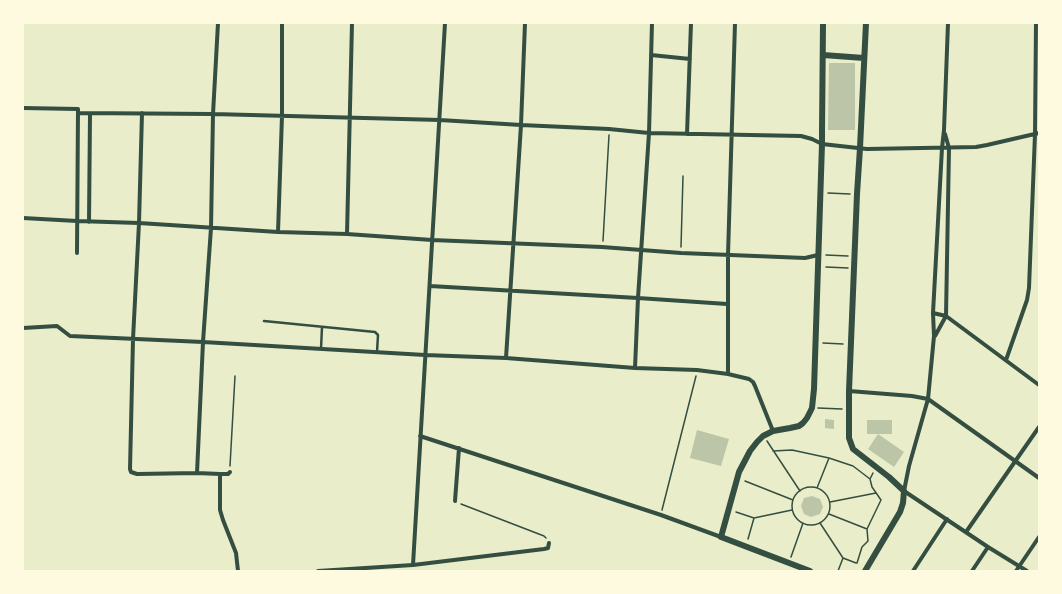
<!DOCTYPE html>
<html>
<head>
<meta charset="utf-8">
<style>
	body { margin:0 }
	#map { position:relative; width:1062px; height:594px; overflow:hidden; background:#e9edc9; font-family:Manrope,sans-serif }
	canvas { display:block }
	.frame { position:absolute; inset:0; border:24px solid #fefae0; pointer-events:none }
</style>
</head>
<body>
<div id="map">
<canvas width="1062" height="594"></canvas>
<div class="frame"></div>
</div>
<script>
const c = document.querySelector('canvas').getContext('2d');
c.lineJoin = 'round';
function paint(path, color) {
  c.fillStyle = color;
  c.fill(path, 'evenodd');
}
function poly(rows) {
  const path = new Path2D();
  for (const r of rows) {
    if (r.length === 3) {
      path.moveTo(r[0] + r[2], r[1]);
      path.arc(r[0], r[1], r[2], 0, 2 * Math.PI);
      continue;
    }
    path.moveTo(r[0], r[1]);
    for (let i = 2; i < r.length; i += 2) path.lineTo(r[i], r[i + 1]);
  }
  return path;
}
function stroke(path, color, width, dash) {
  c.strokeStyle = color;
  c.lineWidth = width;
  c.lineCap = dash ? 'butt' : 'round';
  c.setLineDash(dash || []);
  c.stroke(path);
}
paint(poly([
	[829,63,855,63,855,130,828,130],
	[825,419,834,420,834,429,825,428],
	[867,420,892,420,892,434,867,434],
	[697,430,729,439,721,466,690,458],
	[878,434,904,452,894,467,868,449],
	[812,496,820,499,823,507,820,514,811,517,804,514,801,506,804,498]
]), '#bcc5a7');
stroke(poly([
	[828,193,850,194],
	[603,241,609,135],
	[681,247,683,176],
	[826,255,848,256],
	[826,267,848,268],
	[823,343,843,344],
	[818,408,842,409],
	[767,441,800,491],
	[773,451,792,450,829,458,853,466,870,479],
	[230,466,235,376],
	[745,481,793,500],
	[811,506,19],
	[817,488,829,458],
	[830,502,876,493],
	[461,504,544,536,546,538],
	[662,510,696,376],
	[736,512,754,518,792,510],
	[829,514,867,529],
	[820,523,843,558,856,563],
	[748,539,754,518],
	[791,557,803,523],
	[857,563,862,547,868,541,867,529,881,500,872,487,870,479,873,473],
	[838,571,843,558]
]), '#344e41', 1.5);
stroke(poly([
	[264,321,375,332,378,335,377,352],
	[321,349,322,327]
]), '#344e41', 2.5);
stroke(poly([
	[948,23,944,130,942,148,933,313,934,336,928,399,909,466,904,491,988,547,1027,571],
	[651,55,690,59],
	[23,108,78,109,77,253],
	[78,113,213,114,440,120,521,125,609,129,649,133,801,136,812,139,822,144,867,149,976,147,987,145,1039,133],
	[142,113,139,223,133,339,130,469,131,472,137,474,197,473,220,474,228,474,230,472],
	[687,134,691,23],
	[23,218,77,221,139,223,278,232,347,234,432,240,602,247,681,253,805,258,818,255],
	[89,222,90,114],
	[278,232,282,116,282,23],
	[347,234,352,23],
	[430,286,638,298,727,304],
	[933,313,946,316,1039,385],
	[23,328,57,326,70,336,203,342,425,355,506,358,635,368,697,370,728,374,749,379,753,382,755,386,773,431],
	[935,336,946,316,949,148,945,134],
	[506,358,521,125,525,23],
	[1006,360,1027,300,1029,288,1035,134,1036,23],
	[635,368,638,298,649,133,652,23],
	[728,374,728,255,735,23],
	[849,391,912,396,928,399,1039,478],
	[420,436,661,515,721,537],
	[197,473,203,342,211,228,213,114,218,23],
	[220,474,220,510,223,520,236,553,238,571],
	[455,501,459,448],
	[966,532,1039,427],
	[413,565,445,23],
	[318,571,413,565,544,549,548,548,549,543],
	[913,571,947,519],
	[972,571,988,547],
	[1016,571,1039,537]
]), '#344e41', 4);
stroke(poly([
	[823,55,864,58],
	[810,571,721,537,739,472,750,451,757,442,763,436,773,431,790,428,799,426,803,423,807,418,812,408,814,389,822,144,822,132,823,23],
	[865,571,900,512,903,503,904,491,889,477,853,449,849,438,849,391,857,194,860,148,866,23]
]), '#344e41', 6);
</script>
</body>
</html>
